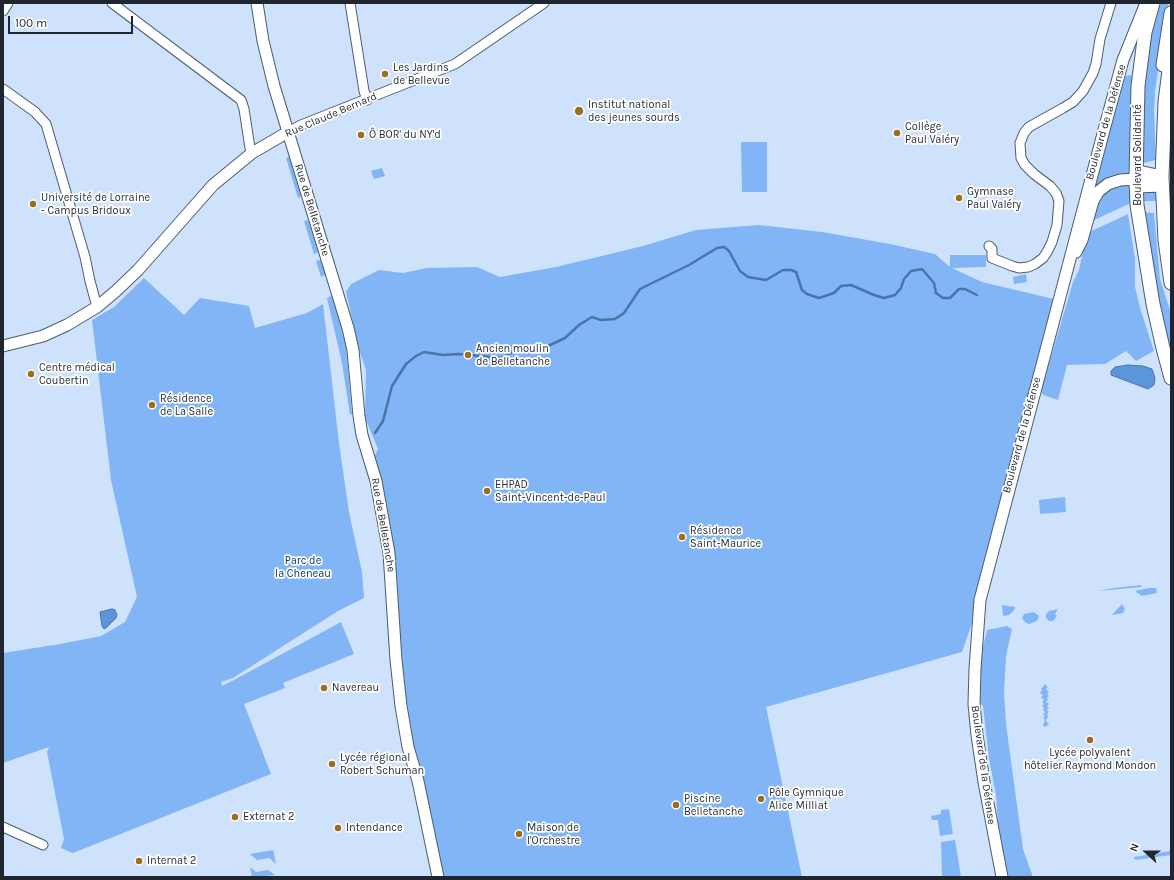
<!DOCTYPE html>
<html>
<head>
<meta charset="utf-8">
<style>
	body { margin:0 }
	#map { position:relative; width:1174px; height:880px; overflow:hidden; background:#cfe2fb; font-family:Karla,sans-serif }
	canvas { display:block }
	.frame { position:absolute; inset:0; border:4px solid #1f262f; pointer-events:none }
	.north { position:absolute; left:1126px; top:832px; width:40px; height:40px; -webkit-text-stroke:3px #fff; paint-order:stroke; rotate:291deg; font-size:11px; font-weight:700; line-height:16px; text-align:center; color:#1f262f }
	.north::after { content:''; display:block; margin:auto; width:14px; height:18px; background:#1f262f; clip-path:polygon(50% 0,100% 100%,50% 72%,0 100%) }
	.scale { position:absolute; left:8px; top:16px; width:125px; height:18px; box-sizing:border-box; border:2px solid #1f262f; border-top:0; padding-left:5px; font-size:12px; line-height:14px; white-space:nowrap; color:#1f262f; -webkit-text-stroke:3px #fff; paint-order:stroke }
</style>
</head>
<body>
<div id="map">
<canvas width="1174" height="880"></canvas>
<div class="frame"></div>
<div class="north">N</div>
<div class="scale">100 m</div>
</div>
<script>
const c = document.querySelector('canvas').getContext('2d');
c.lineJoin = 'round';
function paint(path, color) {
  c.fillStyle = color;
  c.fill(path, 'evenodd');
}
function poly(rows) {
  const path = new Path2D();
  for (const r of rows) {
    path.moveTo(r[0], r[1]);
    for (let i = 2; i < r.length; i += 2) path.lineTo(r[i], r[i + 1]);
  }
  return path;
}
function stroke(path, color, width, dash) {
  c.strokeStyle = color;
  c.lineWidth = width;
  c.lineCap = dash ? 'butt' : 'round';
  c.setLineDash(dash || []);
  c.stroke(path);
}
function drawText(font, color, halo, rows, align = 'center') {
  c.font = font + ' Karla,sans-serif';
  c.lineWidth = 3.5;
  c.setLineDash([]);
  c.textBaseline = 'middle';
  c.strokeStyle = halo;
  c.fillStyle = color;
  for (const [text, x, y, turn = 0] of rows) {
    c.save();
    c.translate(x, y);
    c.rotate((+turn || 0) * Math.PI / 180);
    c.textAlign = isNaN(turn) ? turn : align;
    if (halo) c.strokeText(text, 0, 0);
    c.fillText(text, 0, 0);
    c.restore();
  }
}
paint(poly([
	[1158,3,1168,3,1155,91,1154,112,1156,160,1143,163,1144,80,1151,32],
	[1129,75,1134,77,1131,173,1093,194,1091,185,1098,175,1123,79,1126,76],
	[741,142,767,142,767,192,742,192],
	[289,157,301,195,300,197,298,198,286,158],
	[382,168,385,176,374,179,371,171],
	[1128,184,1131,185,1133,202,1090,222,1096,203,1106,191,1119,185],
	[1157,190,1157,201,1142,201,1142,194,1144,191],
	[1143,212,1154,213,1160,279,1171,313,1171,360,1161,316],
	[1128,214,1135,259,1135,287,1141,311,1154,351,1136,361,1126,351,1105,364,1067,365,1058,400,1043,395,1041,391,1073,282,1079,270,1087,233],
	[307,220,309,222,318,251,317,253,314,254,304,221],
	[759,225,822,232,890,244,935,254,950,267,950,255,986,255,986,267,952,268,982,282,1058,300,980,600,962,652,766,707,802,877,438,877,413,766,393,607,371,463,378,449,365,418,366,370,359,350,346,292,351,284,379,270,403,273,427,268,477,267,500,277,556,267,643,246,696,230],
	[319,260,321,261,325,273,325,275,321,277,316,261],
	[1026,274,1027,282,1014,284,1013,277],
	[144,278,184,315,200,298,249,306,255,328,307,313,323,304,339,443,349,512,362,572,364,598,338,611,233,678,221,682,222,686,234,680,341,622,354,654,283,683,285,688,244,704,271,774,73,853,61,848,64,839,47,752,49,747,3,763,3,653,60,644,101,636,125,622,137,597,111,480,92,320,114,307],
	[331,296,333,298,346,345,352,414,350,415,342,363,327,298],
	[1065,497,1066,512,1040,514,1039,500],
	[1141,585,1141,587,1098,591,1114,588],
	[1149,588,1156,588,1157,593,1142,596,1135,591],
	[1122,604,1125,609,1123,613,1112,615],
	[1002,605,1015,607,1015,609,1009,615,1003,616],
	[1058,609,1055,614,1057,616,1053,621,1049,621,1046,618,1046,614,1049,611],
	[1034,612,1039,616,1037,621,1029,624,1025,622,1022,618,1024,614],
	[1007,626,1012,629,1006,656,1004,693,1006,724,1023,849,1033,877,1006,877,999,838,996,795,989,759,983,706,979,702,978,684,981,655,987,630],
	[1045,684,1048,687,1046,689,1049,692,1047,694,1049,696,1047,698,1048,700,1046,702,1049,704,1047,707,1049,708,1047,710,1049,712,1047,714,1048,716,1046,721,1049,724,1045,727,1043,725,1045,720,1043,718,1045,716,1043,714,1045,712,1043,710,1044,708,1042,706,1044,704,1042,702,1044,700,1041,697,1043,695,1040,693,1042,690,1041,689],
	[949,809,953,834,940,836,938,820,932,820,931,816,941,814,941,810],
	[955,840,961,877,942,877,941,842],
	[273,850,276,864,269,858,257,860,250,854],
	[1171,851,1171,855,1135,860,1134,857],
	[250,867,256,872,268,870,275,875,252,877]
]), '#82b5f5');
const water = poly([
	[1128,365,1143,366,1152,369,1155,378,1154,385,1148,389,1111,375,1111,371,1115,367,1128,365],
	[112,609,115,610,117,615,116,618,106,628,104,629,102,626,100,612,112,609]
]);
paint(water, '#5b96dd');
stroke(water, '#4974a9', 1);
stroke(poly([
	[375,433,383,421,392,386,406,364,416,356,424,352,443,355,459,354,501,358,513,352,524,350,536,350,548,346,565,338,579,325,592,317,601,320,615,319,624,313,640,289,689,265,717,248,724,247,729,251,740,271,748,277,766,280,783,270,791,270,796,272,802,290,807,294,819,298,834,293,841,286,851,285,874,295,884,298,895,295,901,288,904,279,911,271,922,269,934,283,936,293,943,298,950,298,959,289,965,289,977,295]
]), '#4974a9', 2.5);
const minor = poly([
	[112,3,237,97,241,100,244,109,250,148,252,153],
	[350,3,364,91,367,100],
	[3,11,8,3],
	[3,89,35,112,46,124,85,257,90,281,97,307],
	[288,132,301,125,455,64,544,3],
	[989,246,992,249,992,258,1012,266,1019,268,1028,267,1035,264,1043,258,1047,252,1052,242,1057,225,1059,201,1056,193,1050,186,1034,174,1025,165,1021,158,1020,143,1024,133,1029,127,1063,108,1073,102,1083,91,1093,73,1096,64,1100,39,1111,3],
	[3,827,43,845]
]);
const tertiary = poly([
	[257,3,263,41,274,86,348,328,353,350,359,416,362,435,376,481,389,553,396,660,401,706,408,747,418,781,438,877],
	[1076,252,1082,240,1093,201,1099,191,1108,184,1120,180,1136,179],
	[3,346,43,336,67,325,97,307,116,291,138,270,213,185,252,153,288,132],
	[1002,877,984,782,977,735,974,704,975,669,980,600,1104,130,1123,60,1146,3]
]);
const secondary = poly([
	[1153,3,1145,32,1138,86,1136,179,1137,205,1153,304,1163,348,1171,378],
	[1171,55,1165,102,1162,177,1165,240,1171,283],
	[1163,65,1171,13],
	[1136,173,1143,173,1162,177],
	[1136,186,1162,185]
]);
stroke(minor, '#4b5c70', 11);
stroke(tertiary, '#4b5c70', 13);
stroke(secondary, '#4b5c70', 15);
stroke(minor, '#fff', 9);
stroke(tertiary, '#fff', 11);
stroke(secondary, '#fff', 13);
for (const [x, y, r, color] of [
	[385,74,4,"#9c6c1f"],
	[579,111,5,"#9c6c1f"],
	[897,133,4,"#9c6c1f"],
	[361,135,4,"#9c6c1f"],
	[959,198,4,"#9c6c1f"],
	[33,204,4,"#9c6c1f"],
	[468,355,4,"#9c6c1f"],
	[31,374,4,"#9c6c1f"],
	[152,405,4,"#9c6c1f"],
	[487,491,4,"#9c6c1f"],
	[682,537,4,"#9c6c1f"],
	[324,688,4,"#9c6c1f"],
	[1090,740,4,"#9c6c1f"],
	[332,764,4,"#9c6c1f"],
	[761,799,4,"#9c6c1f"],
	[676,805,4,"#9c6c1f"],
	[235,817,4,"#9c6c1f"],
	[338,828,4,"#9c6c1f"],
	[519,834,4,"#9c6c1f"],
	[139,861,4,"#9c6c1f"]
]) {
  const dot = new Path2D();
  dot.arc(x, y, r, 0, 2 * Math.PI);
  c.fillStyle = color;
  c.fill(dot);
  stroke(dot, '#fff', 1.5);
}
drawText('11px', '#1f262f', '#fff', [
	["Les Jardins",393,68],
	["de Bellevue",393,81],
	["Institut national",588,105],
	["des jeunes sourds",588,118],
	["Collège",905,127],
	["Paul Valéry",905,140],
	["Ô BOR' du NY'd",369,135],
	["Gymnase",967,192],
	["Paul Valéry",967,205],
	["Université de Lorraine",41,198],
	["- Campus Bridoux",41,211],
	["Ancien moulin",476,349],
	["de Belletanche",476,362],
	["Centre médical",39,368],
	["Coubertin",39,381],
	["Résidence",160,399],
	["de La Salle",160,412],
	["EHPAD",495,485],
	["Saint-Vincent-de-Paul",495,498],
	["Résidence",690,531],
	["Saint-Maurice",690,544],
	["Navereau",332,688],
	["Lycée polyvalent",1090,753,"center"],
	["hôtelier Raymond Mondon",1090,766,"center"],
	["Lycée régional",340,758],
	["Robert Schuman",340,771],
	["Pôle Gymnique",769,793],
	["Alice Milliat",769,806],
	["Piscine",684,799],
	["Belletanche",684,812],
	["Externat 2",243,817],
	["Intendance",346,828],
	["Maison de",527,828],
	["l'Orchestre",527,841],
	["Internat 2",147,861]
], 'left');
drawText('11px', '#1f262f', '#fff', [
	["Rue Claude Bernard",331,115,-23],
	["Boulevard de la Défense",1106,122,-74],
	["Boulevard Solidarité",1138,155,-90],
	["Rue de Belletanche",312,210,73],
	["Boulevard de la Défense",1022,435,-75],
	["Rue de Belletanche",383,525,80],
	["Boulevard de la Défense",983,765,82]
]);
drawText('11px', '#042e5b', '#fff', [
	["Parc de",303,561],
	["la Cheneau",303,574]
]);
</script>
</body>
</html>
